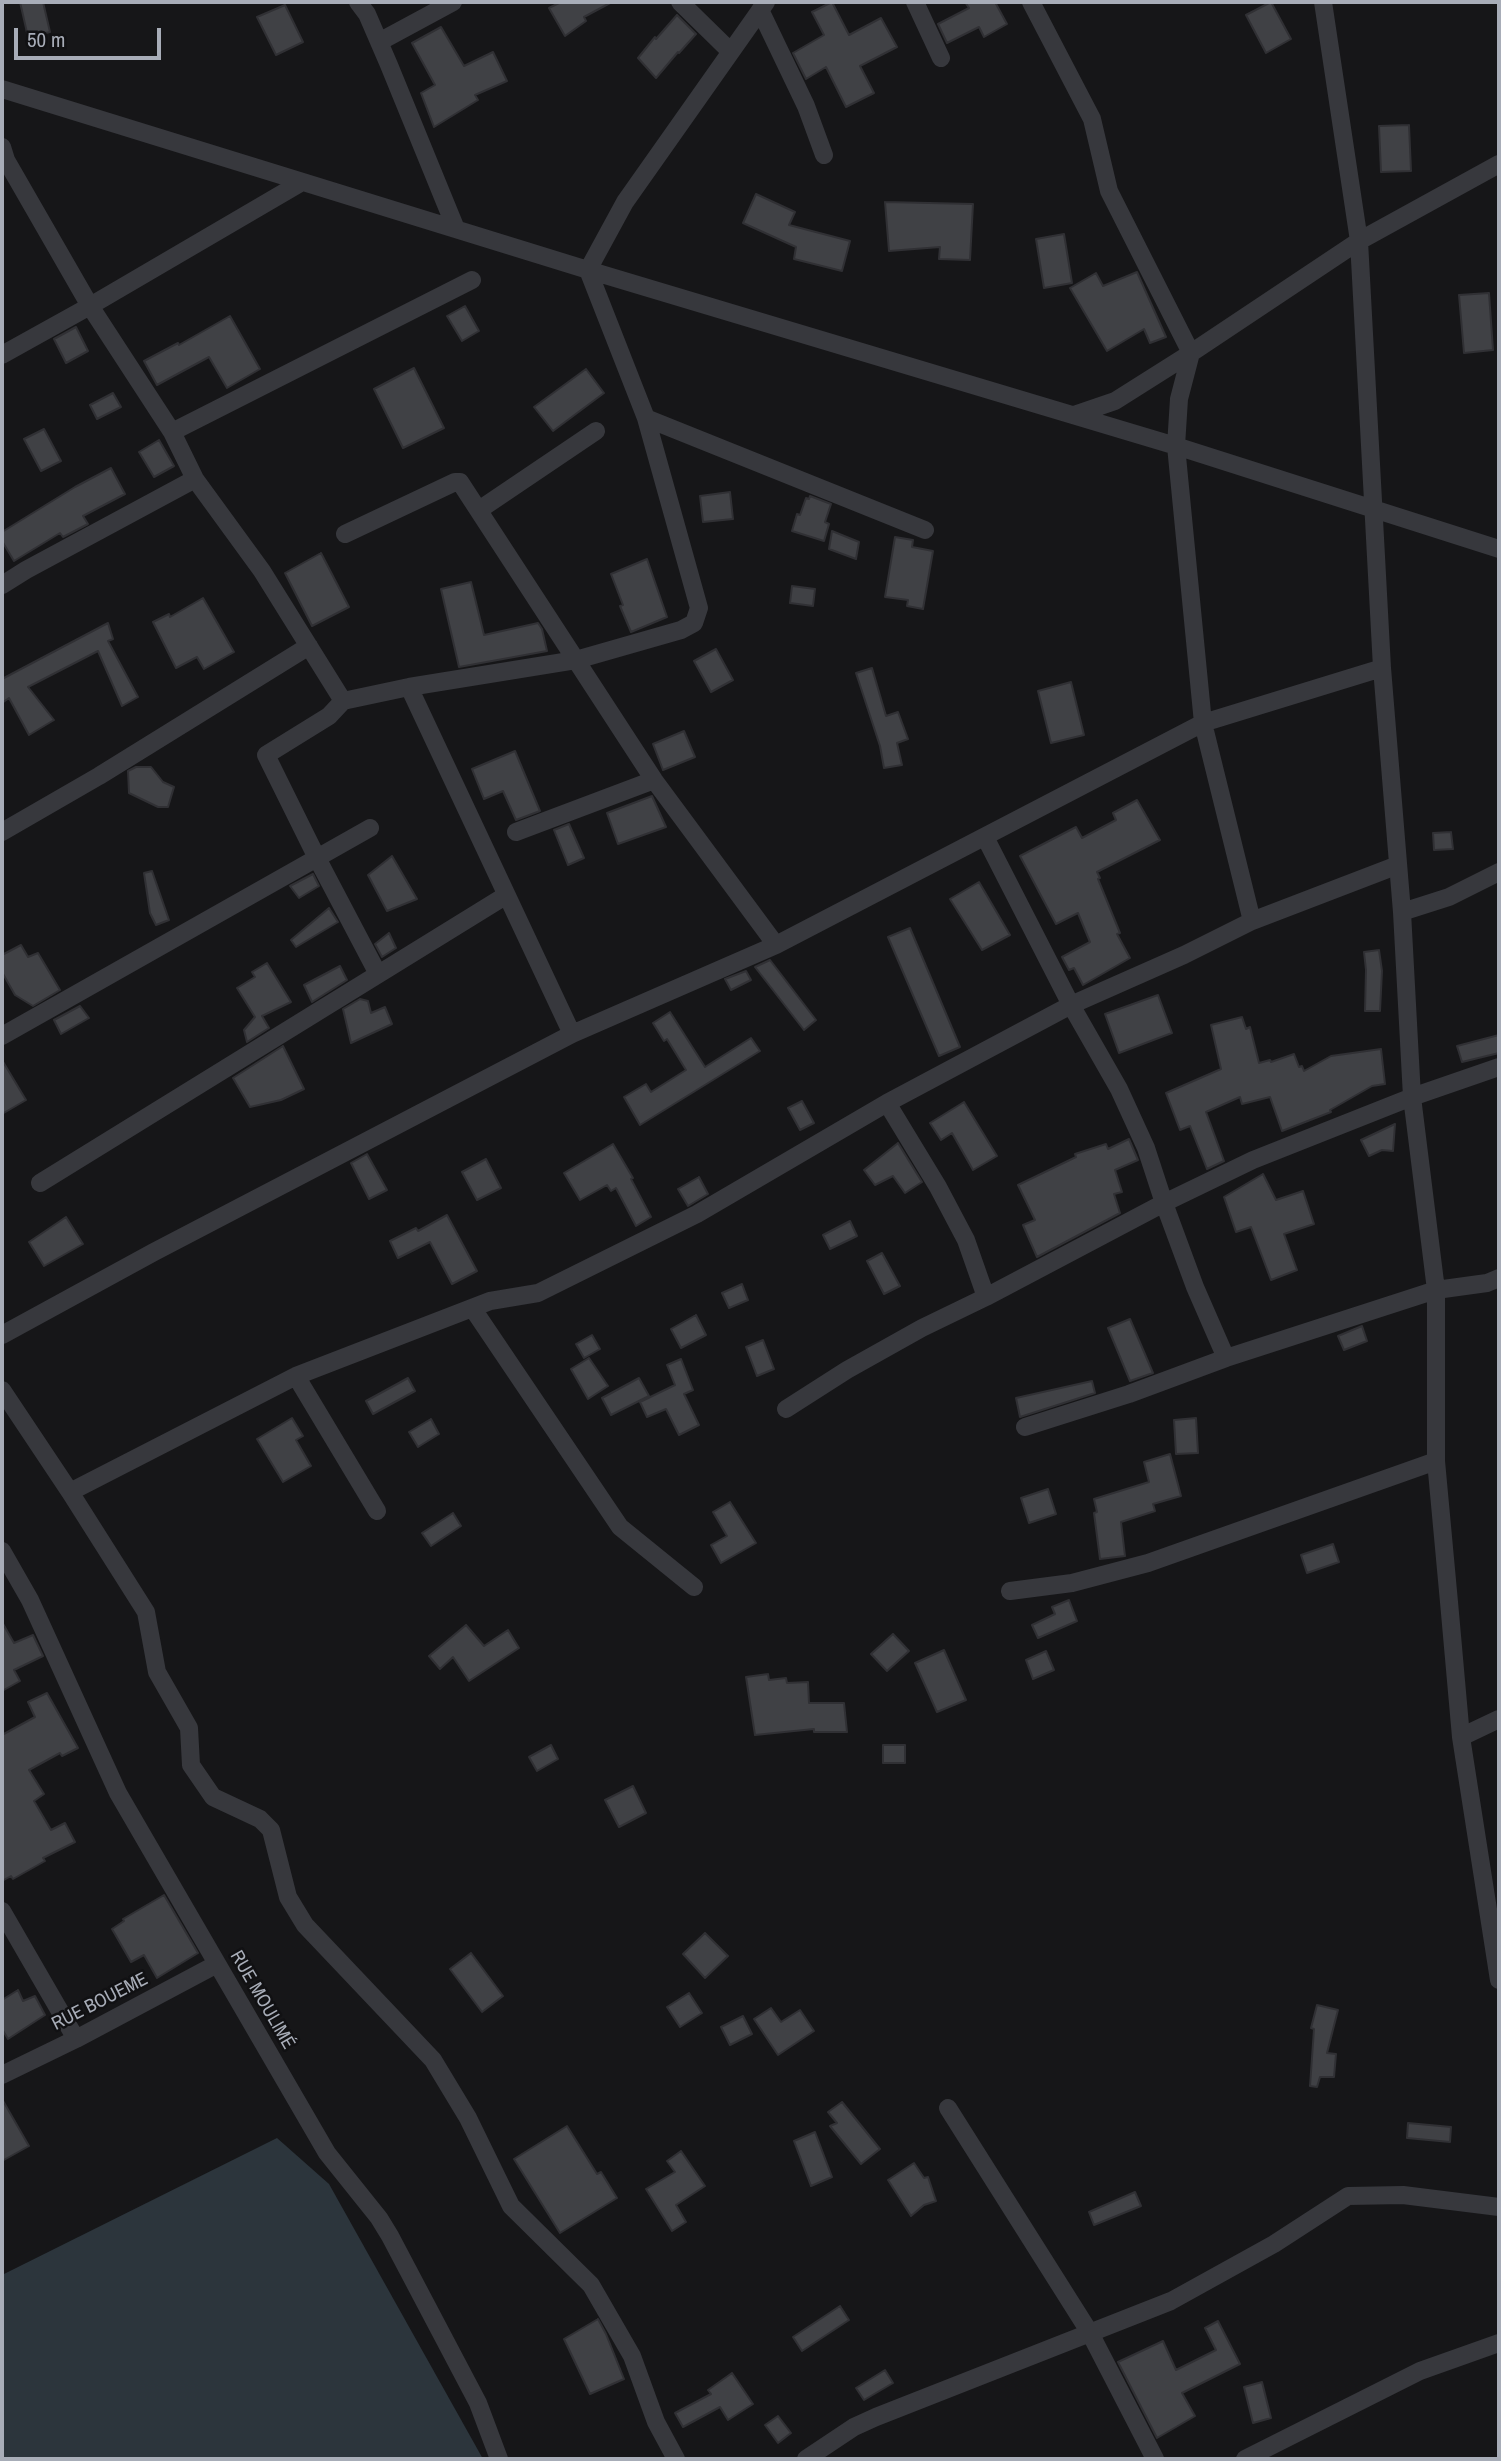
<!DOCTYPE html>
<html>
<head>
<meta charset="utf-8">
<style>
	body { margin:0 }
	#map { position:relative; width:1501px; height:2461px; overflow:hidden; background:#161618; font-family:"Archivo Narrow",sans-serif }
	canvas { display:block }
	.frame { position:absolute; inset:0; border:4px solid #a8adb8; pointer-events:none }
	.scale { position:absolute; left:14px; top:28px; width:147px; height:32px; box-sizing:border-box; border:4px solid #a8adb8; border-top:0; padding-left:9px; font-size:21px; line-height:24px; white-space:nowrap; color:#a8adb8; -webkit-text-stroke:5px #111113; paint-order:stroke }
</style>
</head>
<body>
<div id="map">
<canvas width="1501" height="2461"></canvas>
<div class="frame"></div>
<div class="scale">50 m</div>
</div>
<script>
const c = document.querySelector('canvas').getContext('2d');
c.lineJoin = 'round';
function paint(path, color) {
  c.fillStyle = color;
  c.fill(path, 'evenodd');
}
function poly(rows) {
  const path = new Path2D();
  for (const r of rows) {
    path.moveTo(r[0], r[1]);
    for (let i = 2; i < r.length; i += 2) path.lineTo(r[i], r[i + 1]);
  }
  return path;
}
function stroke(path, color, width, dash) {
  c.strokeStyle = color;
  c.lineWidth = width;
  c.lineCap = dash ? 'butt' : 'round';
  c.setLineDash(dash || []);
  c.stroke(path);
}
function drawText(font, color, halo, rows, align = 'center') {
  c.font = font + ' "Archivo Narrow",sans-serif';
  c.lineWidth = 5;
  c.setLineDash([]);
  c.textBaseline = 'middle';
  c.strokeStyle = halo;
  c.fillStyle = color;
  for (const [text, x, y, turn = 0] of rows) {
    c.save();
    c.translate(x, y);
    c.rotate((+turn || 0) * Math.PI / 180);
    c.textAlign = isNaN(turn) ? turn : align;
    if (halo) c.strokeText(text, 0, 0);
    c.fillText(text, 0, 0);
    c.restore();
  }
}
paint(poly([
	[277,2138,329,2184,483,2459,2,2459,2,2275]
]), '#2c353c');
const building = poly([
	[20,2,43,2,50,32,28,37,20,2],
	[561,2,612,2,584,17,586,21,565,36,549,8,561,2],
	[832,2,849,35,881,18,897,47,860,66,874,93,846,107,826,67,806,79,793,53,824,35,812,12,832,2],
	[965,2,995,2,1007,24,984,37,979,27,947,43,938,24,969,8,965,2],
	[1271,2,1291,39,1266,53,1246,15,1271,2],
	[285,5,303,42,276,55,257,17,285,5],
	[677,15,696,34,679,53,678,52,656,78,638,58,655,37,656,39,677,15],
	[441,27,464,66,493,52,507,81,475,95,478,100,434,127,421,93,435,85,412,43,441,27],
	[1409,125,1411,171,1381,172,1379,126,1409,125],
	[756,194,795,212,789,225,850,241,842,271,794,259,796,247,743,223,756,194],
	[885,202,973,204,970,260,939,259,940,247,889,251,885,202],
	[1064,234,1072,283,1044,288,1036,239,1064,234],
	[1137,272,1166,337,1150,343,1144,329,1107,351,1070,288,1096,273,1103,286,1137,272],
	[1489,293,1493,350,1464,353,1459,295,1489,293],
	[465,306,479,331,462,341,447,316,465,306],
	[230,316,260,369,227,388,209,357,157,385,144,361,178,343,179,345,230,316],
	[76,327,88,351,66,363,54,339,76,327],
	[414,368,444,428,403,448,374,389,414,368],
	[586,369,604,393,553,431,534,407,586,369],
	[113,393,121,407,97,419,90,405,113,393],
	[44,429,61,461,41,471,24,439,44,429],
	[159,440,174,466,154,477,139,452,159,440],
	[111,468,125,494,83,516,88,524,63,537,60,533,14,561,2,541,2,532,75,487,111,468],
	[730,492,733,519,703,522,700,496,730,492],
	[810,496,831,504,825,522,829,524,824,541,792,531,797,514,800,515,806,498,809,499,810,496],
	[832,531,859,542,856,559,829,549,832,531],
	[895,537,913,540,912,547,933,551,923,609,907,606,908,600,885,597,895,537],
	[321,553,349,607,312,626,285,573,321,553],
	[647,559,667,617,631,632,620,606,623,605,611,574,647,559],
	[471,582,484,635,538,623,542,629,547,651,459,667,441,589,471,582],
	[792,586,815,589,813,606,790,603,792,586],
	[203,598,234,652,204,669,197,657,176,668,153,622,169,614,170,617,203,598],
	[108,623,113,639,108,641,138,697,122,706,98,651,28,687,54,720,29,735,9,698,2,703,2,679,108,623],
	[716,649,733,680,711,692,694,661,716,649],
	[872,668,886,716,898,712,908,739,897,743,902,765,884,768,880,746,856,673,872,668],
	[1071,682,1084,735,1051,743,1038,691,1071,682],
	[684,731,695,757,663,770,653,744,684,731],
	[515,751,540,811,516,820,503,791,484,799,472,769,515,751],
	[136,767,151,767,163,782,174,787,168,807,158,807,129,793,128,771,136,767],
	[652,796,666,827,618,844,607,813,652,796],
	[1137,800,1160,840,1097,872,1100,878,1098,879,1120,933,1117,934,1130,958,1083,985,1074,968,1069,970,1062,957,1090,942,1078,913,1056,924,1020,856,1076,827,1082,838,1116,820,1113,813,1137,800],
	[569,824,584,858,568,865,554,830,569,824],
	[1451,832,1453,849,1434,850,1433,833,1451,832],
	[392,856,417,899,387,911,368,875,392,856],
	[152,871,169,920,156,925,150,913,144,873,152,871],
	[313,874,319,886,299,898,290,886,313,874],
	[979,882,1010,935,982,950,950,899,979,882],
	[329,908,338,922,296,947,291,940,329,908],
	[910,928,960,1047,939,1056,888,937,910,928],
	[389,933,396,948,382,957,375,944,389,933],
	[21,945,28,957,38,953,60,990,33,1006,15,995,2,972,2,955,21,945],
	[1379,950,1382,971,1380,1011,1365,1011,1366,970,1364,952,1379,950],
	[770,960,816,1020,804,1030,755,967,770,960],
	[267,963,291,1002,262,1016,269,1028,247,1042,244,1030,255,1017,237,988,255,977,252,972,267,963],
	[340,966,347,980,312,1002,304,985,340,966],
	[746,971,751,980,731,990,725,979,746,971],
	[1158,995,1172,1033,1119,1053,1105,1014,1158,995],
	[360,999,368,1001,371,1013,385,1007,392,1024,351,1043,343,1009,360,999],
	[80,1006,89,1018,61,1034,54,1020,80,1006],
	[670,1012,705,1067,751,1038,760,1051,640,1125,624,1097,646,1084,651,1092,686,1070,667,1039,664,1041,653,1023,670,1012],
	[1242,1017,1246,1029,1250,1027,1259,1063,1270,1060,1271,1062,1294,1054,1299,1067,1302,1066,1304,1071,1331,1056,1381,1049,1385,1084,1372,1086,1330,1110,1331,1112,1282,1131,1270,1097,1242,1104,1240,1097,1206,1112,1224,1161,1207,1169,1190,1126,1180,1130,1166,1093,1221,1069,1211,1025,1242,1017],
	[1499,1035,1499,1053,1462,1062,1457,1046,1499,1035],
	[283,1046,304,1089,281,1100,250,1107,233,1078,283,1046],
	[2,1060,26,1100,2,1114,2,1060],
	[802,1101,814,1123,800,1130,788,1108,802,1101],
	[964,1102,997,1156,973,1170,952,1133,941,1140,930,1123,964,1102],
	[1395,1124,1393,1151,1382,1150,1369,1156,1361,1140,1395,1124],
	[1129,1139,1138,1160,1115,1170,1122,1192,1114,1194,1120,1213,1037,1257,1023,1225,1035,1220,1018,1185,1076,1157,1075,1154,1106,1144,1108,1149,1129,1139],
	[898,1143,922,1182,905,1193,893,1176,875,1185,864,1170,898,1143],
	[613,1144,633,1178,631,1179,651,1217,636,1226,616,1188,611,1191,607,1185,580,1200,564,1173,613,1144],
	[367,1154,387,1190,369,1199,351,1163,367,1154],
	[486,1159,501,1188,477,1200,462,1172,486,1159],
	[1263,1174,1276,1200,1303,1191,1314,1224,1284,1234,1297,1270,1271,1280,1251,1227,1236,1232,1224,1197,1263,1174],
	[699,1177,708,1194,688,1206,678,1189,699,1177],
	[447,1215,477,1271,452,1284,430,1242,398,1258,390,1241,416,1228,418,1231,447,1215],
	[66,1217,83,1244,44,1266,29,1242,66,1217],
	[850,1221,857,1236,830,1249,823,1235,850,1221],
	[882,1253,900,1286,884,1294,867,1261,882,1253],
	[742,1284,748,1300,729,1308,722,1293,742,1284],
	[696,1315,706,1335,681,1348,671,1329,696,1315],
	[1130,1319,1153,1373,1130,1381,1108,1328,1130,1319],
	[1362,1326,1367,1341,1344,1350,1338,1336,1362,1326],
	[592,1335,600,1349,584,1358,576,1344,592,1335],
	[763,1340,774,1369,757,1376,746,1347,763,1340],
	[589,1358,608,1386,588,1399,571,1369,589,1358],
	[681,1359,693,1390,684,1394,699,1425,679,1435,666,1409,647,1417,640,1402,675,1385,667,1365,681,1359],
	[408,1378,415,1391,373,1414,366,1401,408,1378],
	[639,1378,649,1396,611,1415,602,1398,639,1378],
	[1092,1381,1095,1393,1020,1417,1016,1398,1092,1381],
	[292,1418,303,1436,296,1440,311,1466,283,1482,257,1439,292,1418],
	[1196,1418,1198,1453,1176,1454,1174,1420,1196,1418],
	[431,1419,439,1434,418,1447,409,1432,431,1419],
	[1170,1454,1181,1496,1153,1504,1155,1511,1121,1522,1125,1556,1100,1559,1094,1513,1097,1512,1094,1499,1149,1482,1144,1462,1170,1454],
	[1048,1489,1056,1514,1029,1523,1021,1498,1048,1489],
	[730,1502,756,1543,721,1563,711,1545,727,1536,713,1512,730,1502],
	[453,1513,461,1526,431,1546,422,1533,453,1513],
	[1333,1544,1339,1562,1307,1573,1301,1555,1333,1544],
	[1069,1600,1077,1621,1038,1638,1032,1625,1055,1614,1052,1607,1069,1600],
	[2,1622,14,1643,33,1635,43,1656,14,1670,20,1681,2,1691,2,1622],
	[466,1625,484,1646,508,1630,519,1648,469,1681,453,1657,440,1669,429,1656,466,1625],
	[893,1634,909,1651,887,1671,871,1654,893,1634],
	[944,1650,966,1700,937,1712,915,1663,944,1650],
	[1046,1651,1054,1670,1033,1679,1026,1660,1046,1651],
	[768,1674,769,1680,786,1678,787,1683,808,1682,809,1703,844,1703,847,1732,814,1732,814,1729,755,1735,746,1677,768,1674],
	[47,1693,78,1748,62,1756,60,1753,29,1770,44,1794,34,1801,51,1830,65,1823,75,1842,43,1858,45,1861,13,1879,11,1876,2,1881,2,1735,35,1717,28,1702,47,1693],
	[551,1745,558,1759,537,1771,529,1757,551,1745],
	[883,1745,905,1745,905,1763,883,1763,883,1745],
	[633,1786,646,1813,619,1827,605,1800,633,1786],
	[164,1895,198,1953,157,1978,144,1955,131,1962,112,1929,124,1921,123,1919,164,1895],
	[705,1933,728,1956,705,1978,683,1954,705,1933],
	[471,1953,503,1996,482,2012,450,1969,471,1953],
	[18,1990,23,2001,35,1996,45,2015,8,2039,2,2029,2,2000,18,1990],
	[689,1993,702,2013,680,2027,667,2007,689,1993],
	[1317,2005,1338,2010,1327,2053,1336,2054,1334,2077,1320,2077,1317,2087,1310,2086,1314,2029,1311,2028,1317,2005],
	[771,2008,781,2022,800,2010,814,2031,778,2055,754,2019,771,2008],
	[743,2016,752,2034,730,2045,721,2027,743,2016],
	[2,2099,29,2146,2,2161,2,2099],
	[842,2102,880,2149,861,2164,830,2126,837,2123,828,2112,842,2102],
	[1408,2123,1451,2127,1450,2142,1407,2138,1408,2123],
	[567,2126,597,2174,601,2172,617,2198,560,2233,514,2159,567,2126],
	[815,2132,832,2177,811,2186,794,2141,815,2132],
	[681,2151,705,2186,676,2205,686,2222,672,2231,646,2189,675,2172,667,2161,681,2151],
	[914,2163,924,2178,928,2177,936,2201,924,2205,911,2216,888,2180,914,2163],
	[1135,2192,1141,2206,1094,2225,1089,2212,1135,2192],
	[840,2306,849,2320,802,2351,793,2337,840,2306],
	[598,2319,606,2334,624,2379,590,2394,564,2339,598,2319],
	[1218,2321,1240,2364,1182,2393,1195,2416,1157,2438,1118,2362,1163,2341,1176,2370,1216,2350,1205,2328,1218,2321],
	[885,2370,893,2383,864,2400,856,2388,885,2370],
	[732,2373,753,2404,728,2420,720,2407,683,2427,675,2413,711,2394,708,2390,732,2373],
	[1262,2382,1271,2418,1253,2423,1244,2387,1262,2382],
	[778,2416,791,2433,778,2443,765,2425,778,2416]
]);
paint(building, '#404145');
stroke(building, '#303034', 2);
stroke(poly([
	[358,2,367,14,389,65,456,229],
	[680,2,731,52],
	[915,2,941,58],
	[1031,2,1092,119,1109,191,1191,353,1115,401,1074,415],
	[1323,2,1359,241,1382,668,1402,912,1412,1097,1436,1290,1436,1461,1449,1602,1461,1737,1499,1980],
	[760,10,806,106,824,155],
	[379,42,453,2],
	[2,89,588,270,1176,446,1499,549],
	[2,147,6,160,90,306,172,432,195,479,262,571,343,701,409,687,576,660,681,630,694,623,699,608,646,418,588,270,625,202,766,2],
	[2,355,90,306,302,182],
	[646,418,925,530],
	[172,432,472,280],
	[479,510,596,431],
	[345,534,455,482,460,482,654,780,776,945],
	[2,585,26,570,195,479],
	[409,687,572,1034],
	[343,701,329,716,266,755,317,858,378,974],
	[2,832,99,776,309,646],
	[516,832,654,780],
	[985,837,1071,1005,1119,1089,1146,1148,1164,1203,1195,1287,1226,1358],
	[1402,912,1449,897,1499,872],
	[1252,921,1203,723,1176,446,1179,399,1191,353,1359,241,1499,164],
	[2,1036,370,828],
	[40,1183,505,896],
	[986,1297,966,1240,938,1187,887,1103,1071,1005,1184,955,1252,921,1398,865],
	[473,1309,620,1527,694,1587],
	[2,1335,154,1252,572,1034,776,945,1203,723,1382,668],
	[296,1376,377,1511],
	[2,1390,70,1492,146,1612,157,1672,189,1728,191,1765,213,1797,260,1819,271,1830,288,1897,305,1925,433,2060,468,2118,511,2206,591,2285,632,2356,656,2422,676,2459],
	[786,1409,847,1370,922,1328,986,1297,1164,1203,1253,1160,1412,1097,1499,1067],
	[1025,1427,1129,1394,1226,1358,1436,1290,1487,1283,1499,1278],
	[70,1492,296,1376,490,1301,538,1293,697,1214,887,1103],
	[2,1551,30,1600,118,1793,327,2153,379,2218,390,2236,478,2403,499,2459],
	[1010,1591,1072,1583,1148,1563,1436,1461],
	[1461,1737,1499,1719],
	[2,1911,76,2039],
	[2,2075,76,2039,217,1964],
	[948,2108,1090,2333,1155,2459],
	[806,2459,854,2427,876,2417,1171,2301,1274,2244,1348,2196,1403,2195,1499,2207],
	[1245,2459,1420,2371,1499,2343]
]), '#37383d', 18);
drawText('19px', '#a8adb8', '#111113', [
	["RUE MOULIMÉ",262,2000,60],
	["RUE BOUEME",100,2002,-27]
]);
</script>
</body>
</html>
